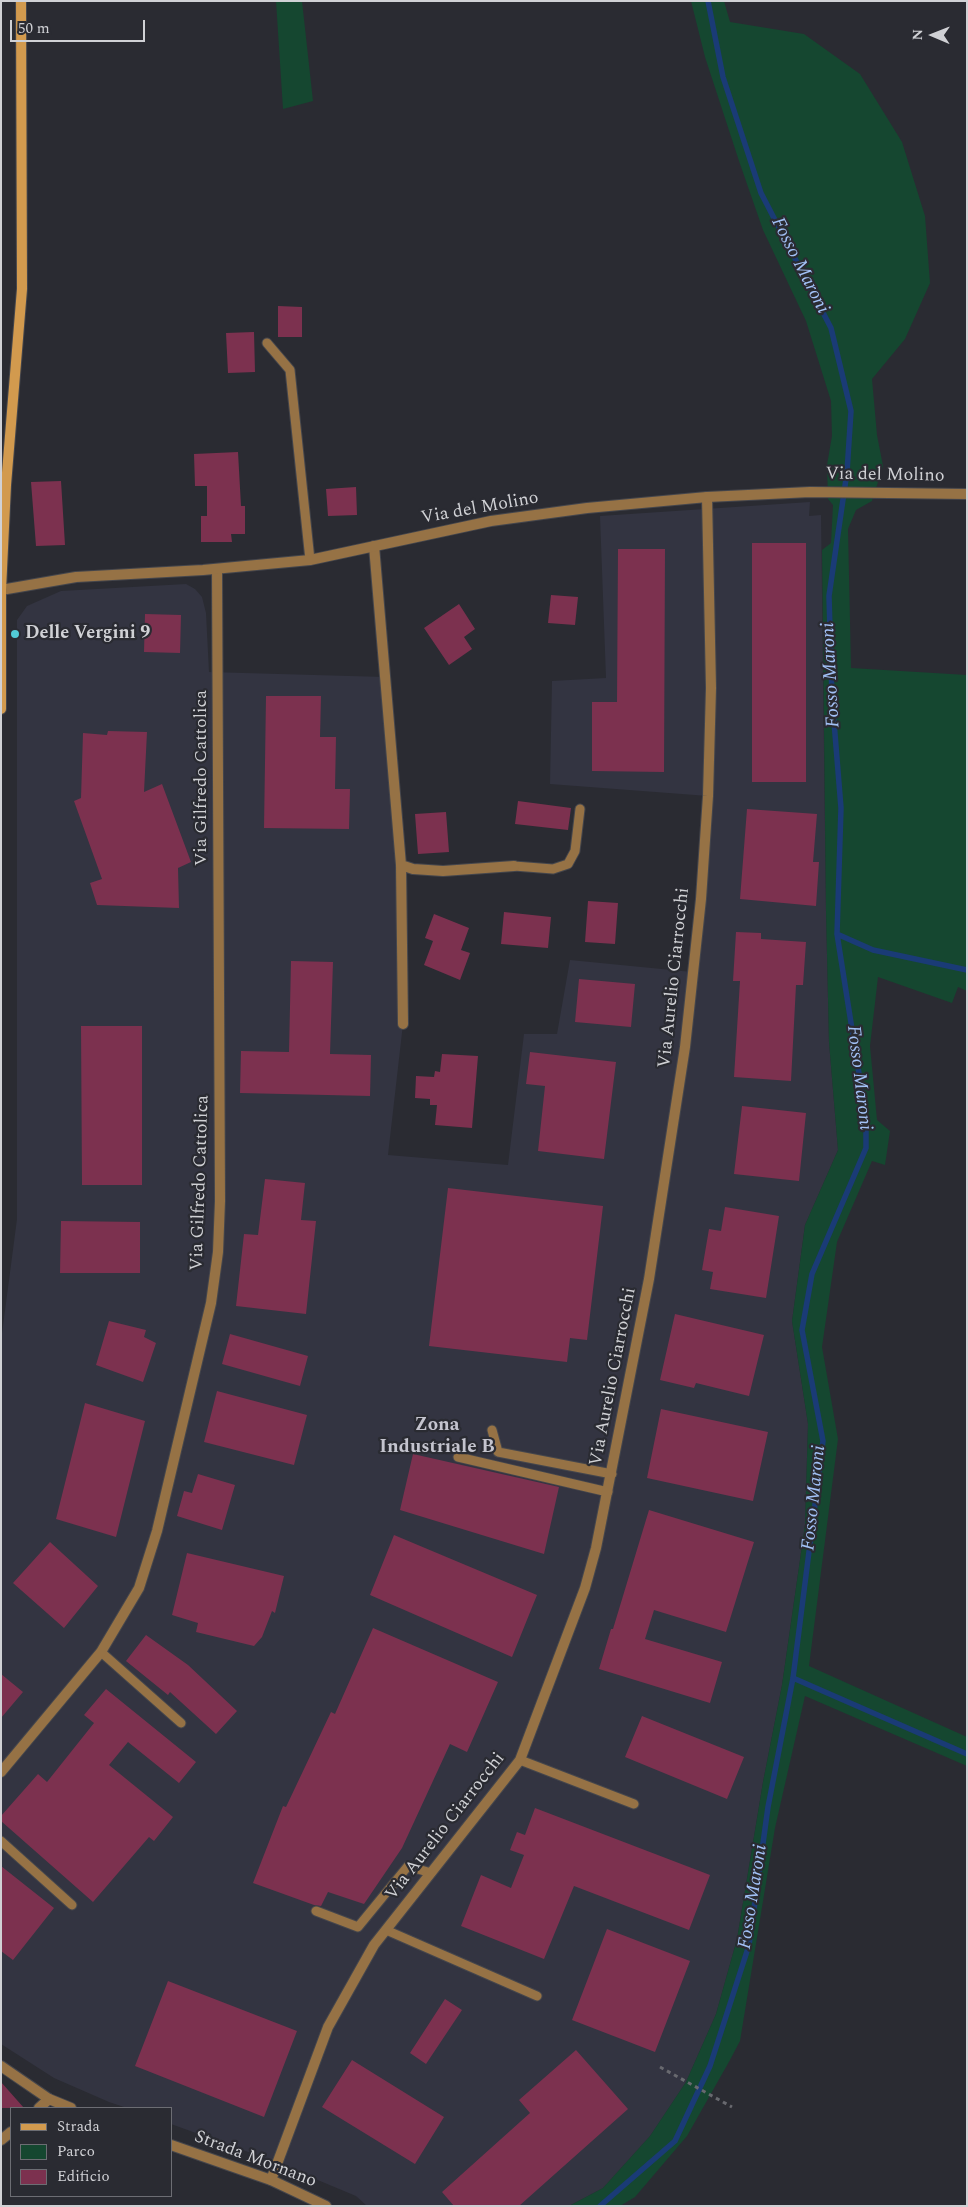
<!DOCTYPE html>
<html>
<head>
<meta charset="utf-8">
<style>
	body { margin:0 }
	#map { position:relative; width:968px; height:2207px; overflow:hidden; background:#2a2b32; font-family:Spectral,serif }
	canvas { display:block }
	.frame { position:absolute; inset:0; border:2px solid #d0d1d5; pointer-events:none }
	.legend { position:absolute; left:10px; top:2107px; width:162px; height:90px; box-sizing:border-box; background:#2a2b32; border:1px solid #6c6d73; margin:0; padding:6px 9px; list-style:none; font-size:15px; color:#d0d1d5 }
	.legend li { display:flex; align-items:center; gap:10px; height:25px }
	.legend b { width:25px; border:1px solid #6c6d73 }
	.north { position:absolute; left:908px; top:10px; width:50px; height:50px; -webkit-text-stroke:4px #2a2b32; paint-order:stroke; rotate:271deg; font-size:14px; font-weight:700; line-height:20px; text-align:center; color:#d0d1d5 }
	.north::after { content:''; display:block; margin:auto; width:18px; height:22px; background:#d0d1d5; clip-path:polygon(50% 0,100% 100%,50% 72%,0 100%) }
	.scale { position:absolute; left:10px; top:20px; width:135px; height:22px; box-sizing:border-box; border:2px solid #d0d1d5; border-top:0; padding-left:6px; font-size:15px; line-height:18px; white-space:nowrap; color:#d0d1d5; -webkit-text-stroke:4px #2a2b32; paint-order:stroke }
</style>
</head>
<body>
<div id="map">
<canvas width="968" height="2207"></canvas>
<div class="frame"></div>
<ul class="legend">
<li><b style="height:6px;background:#d29a4e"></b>Strada</li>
<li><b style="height:14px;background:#154730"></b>Parco</li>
<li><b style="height:14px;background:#7c314f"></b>Edificio</li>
</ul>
<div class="north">N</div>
<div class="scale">50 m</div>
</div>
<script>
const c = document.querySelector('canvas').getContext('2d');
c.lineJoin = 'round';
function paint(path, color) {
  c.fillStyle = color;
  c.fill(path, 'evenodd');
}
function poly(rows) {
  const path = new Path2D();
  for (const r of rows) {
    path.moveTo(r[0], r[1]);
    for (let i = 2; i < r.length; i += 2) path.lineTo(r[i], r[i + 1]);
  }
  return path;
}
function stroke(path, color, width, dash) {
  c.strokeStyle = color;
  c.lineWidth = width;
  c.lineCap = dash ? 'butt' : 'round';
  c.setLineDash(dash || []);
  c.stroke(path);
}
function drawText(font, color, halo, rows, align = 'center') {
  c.font = font + ' Spectral,serif';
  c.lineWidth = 4.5;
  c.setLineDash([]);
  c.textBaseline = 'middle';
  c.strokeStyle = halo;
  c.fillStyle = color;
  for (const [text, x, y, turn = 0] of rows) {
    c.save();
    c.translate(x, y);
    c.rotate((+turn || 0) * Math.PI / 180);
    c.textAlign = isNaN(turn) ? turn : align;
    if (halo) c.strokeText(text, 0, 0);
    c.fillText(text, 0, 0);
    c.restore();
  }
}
paint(poly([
	[810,502,809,516,821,515,826,911,829,1042,838,1150,805,1225,792,1321,808,1424,805,1525,782,1685,763,1782,737,1939,716,2014,686,2082,650,2136,603,2188,569,2206,367,2206,356,2196,265,2158,171,2124,171,2108,127,2108,109,2102,54,2078,1,2044,1,1341,17,1219,17,620,27,606,61,591,186,584,195,589,202,597,206,613,209,672,385,677,401,865,403,1024,388,1155,508,1165,524,1034,557,1034,570,960,692,972,708,796,550,784,552,681,606,678,600,516]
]), '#333441');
paint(poly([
	[276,1,302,1,313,101,283,109],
	[691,1,724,1,730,22,804,34,860,74,902,142,925,216,930,283,905,339,872,379,877,435,883,466,872,501,856,510,848,529,851,668,967,675,967,991,958,987,952,1003,878,977,870,1046,877,1120,890,1131,885,1165,872,1161,837,1242,822,1347,838,1439,809,1666,967,1737,967,1766,805,1696,775,1828,740,2041,730,2060,687,2136,635,2197,620,2206,569,2206,603,2188,650,2136,686,2082,716,2014,737,1939,763,1782,782,1685,805,1525,808,1424,792,1321,805,1225,838,1150,829,1042,826,911,822,550,831,543,833,505,828,499,827,465,832,436,831,401,806,321,763,230,739,161,705,57]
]), '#154730');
stroke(poly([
	[837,934,873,950,967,970],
	[793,1678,967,1754],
	[600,2206,675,2141,710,2066,749,1945,768,1807,793,1678,823,1441,802,1330,812,1274,866,1148,866,1118,837,934,841,808,832,697,829,596,847,472,851,411,831,328,761,193,723,77,708,1]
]), '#1a3b76', 5.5);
paint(poly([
	[278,306,302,307,302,337,278,337],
	[254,332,255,372,228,373,226,333],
	[238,452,241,506,245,506,245,534,231,534,232,542,201,542,201,516,207,516,207,486,195,486,194,454],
	[61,481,65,545,36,546,31,482],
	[356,487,357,515,328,516,326,489],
	[752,543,806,543,806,782,752,782],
	[618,549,665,549,664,772,592,771,592,702,617,702],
	[551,595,578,597,575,625,548,623],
	[459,604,475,629,464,637,472,649,449,665,424,628],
	[145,614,181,615,180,653,144,652],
	[266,696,321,696,320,737,336,737,335,789,350,789,349,829,264,828],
	[108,731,147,732,144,792,162,784,191,862,178,868,179,908,97,905,90,883,102,879,74,801,81,798,83,733,107,735],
	[518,801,571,808,568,830,515,824],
	[747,809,817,814,813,862,819,862,816,906,740,899],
	[446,812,449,852,418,854,415,814],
	[588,901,618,903,615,944,585,942],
	[504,912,551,917,548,948,501,944],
	[434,914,469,928,461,950,470,953,460,980,424,965,433,941,425,938],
	[736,932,761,933,761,939,806,942,803,985,796,985,791,1081,734,1077,740,981,733,981],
	[291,961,333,962,330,1054,371,1055,370,1096,240,1093,241,1051,289,1052],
	[579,979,635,984,631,1027,575,1022],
	[81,1026,142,1026,142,1185,82,1185],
	[530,1052,616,1062,604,1159,538,1151,545,1086,526,1084],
	[442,1054,478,1056,472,1128,435,1125,437,1105,430,1105,430,1099,415,1098,416,1076,434,1077,435,1071,440,1072],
	[742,1106,806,1113,799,1181,734,1174],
	[265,1179,305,1183,301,1220,316,1221,306,1314,236,1306,244,1234,258,1235],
	[448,1188,603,1206,587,1340,570,1338,567,1362,429,1346],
	[725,1207,779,1216,766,1298,710,1289,713,1272,702,1270,709,1229,721,1231],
	[61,1221,140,1222,140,1273,60,1273],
	[675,1314,764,1335,749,1396,696,1383,694,1388,660,1380],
	[109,1321,146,1330,144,1337,156,1343,143,1382,96,1365],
	[230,1334,308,1356,300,1386,222,1364],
	[217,1391,307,1415,294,1465,204,1442],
	[85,1403,145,1421,116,1537,56,1519],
	[661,1409,768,1432,753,1501,647,1478],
	[413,1454,559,1487,544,1554,400,1510],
	[198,1474,235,1485,222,1530,177,1516,184,1491,192,1493],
	[649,1510,754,1542,726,1632,654,1610,645,1639,722,1662,710,1703,599,1669,611,1629,613,1629],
	[394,1535,537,1595,512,1657,370,1595],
	[50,1542,98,1586,64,1628,13,1583],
	[187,1553,284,1576,275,1613,272,1611,262,1637,254,1646,196,1632,198,1623,172,1615],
	[373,1628,498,1682,467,1752,450,1744,402,1848,364,1904,328,1892,321,1906,314,1905,253,1883,283,1806,286,1807,331,1712,335,1714],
	[146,1635,188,1665,237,1711,216,1734,170,1692,168,1695,126,1661],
	[1,1674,23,1692,1,1718],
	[106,1689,196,1762,179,1783,128,1742,109,1765,173,1817,154,1841,149,1837,93,1902,1,1821,1,1816,38,1774,47,1782,94,1723,84,1715],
	[642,1716,744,1757,727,1799,625,1757],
	[535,1808,710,1875,689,1930,574,1886,544,1959,461,1926,481,1875,511,1888,524,1855,510,1850,517,1832,525,1835],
	[1,1866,54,1908,13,1960,1,1951],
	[607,1929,690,1961,655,2052,572,2020],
	[168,1981,297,2031,264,2117,135,2066],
	[445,1999,462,2010,426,2064,410,2053],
	[576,2050,628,2109,519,2206,454,2206,442,2192,530,2113,519,2100],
	[352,2060,444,2117,415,2164,322,2107],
	[1,2082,24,2108,1,2108]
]), '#7c314f');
const service = poly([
	[267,343,290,370,310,560],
	[514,866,553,869,568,864,575,851,580,809],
	[492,1430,498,1452,612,1474],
	[458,1457,608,1492],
	[101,1652,181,1723],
	[520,1760,634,1804],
	[1,1841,72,1905],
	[316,1911,358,1927,408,1866,431,1873],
	[386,1930,537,1996]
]);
const minor = poly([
	[374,546,401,865,403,1024],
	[401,865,413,869,443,871,514,866],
	[1,1772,101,1652,139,1588,157,1531,211,1303,218,1252,220,1201,217,569],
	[39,2108,49,2099],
	[1,2140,11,2132],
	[271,2180,328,2027,374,1945,520,1760,585,1588,596,1548,649,1279,685,1047,701,899,708,796,711,688,707,497]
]);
const tertiary = poly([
	[1,590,76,577,203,570,310,560,491,521,587,508,707,497,810,492,967,494],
	[1,2066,49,2099,71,2108],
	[171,2145,271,2180,326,2206]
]);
const secondary = poly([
	[1,709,1,590,6,485,22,289,21,1]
]);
stroke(service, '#45464c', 11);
stroke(minor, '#45464c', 12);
stroke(tertiary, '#45464c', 12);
stroke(secondary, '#45464c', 12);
stroke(poly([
	[660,2067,732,2107]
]), '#68696f', 3, [4, 4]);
stroke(service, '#967245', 9);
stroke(minor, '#967245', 10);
stroke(tertiary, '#967245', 10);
stroke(secondary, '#d29a4e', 10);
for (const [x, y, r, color] of [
	[15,634,5,"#52cbd7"]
]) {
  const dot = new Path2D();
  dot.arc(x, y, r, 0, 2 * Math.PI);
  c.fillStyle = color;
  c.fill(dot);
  stroke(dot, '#2a2b32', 2);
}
drawText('18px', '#d0d1d5', '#2a2b32', [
	["Via del Molino",885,476,1],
	["Via del Molino",480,509,-10],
	["Via Gilfredo Cattolica",202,778,-90],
	["Via Aurelio Ciarrocchi",675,978,-84],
	["Via Gilfredo Cattolica",201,1183,-88],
	["Via Aurelio Ciarrocchi",614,1377,-79],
	["Via Aurelio Ciarrocchi",446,1827,-52],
	["Strada Mornano",255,2160,21]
]);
drawText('bold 18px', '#d0d1d5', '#2a2b32', [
	["Delle Vergini 9",25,634]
], 'left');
drawText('italic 19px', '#a2c1f6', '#2a2b32', [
	["Fosso Maroni",799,266,63],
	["Fosso Maroni",832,675,-93],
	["Fosso Maroni",858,1078,83],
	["Fosso Maroni",815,1498,-84],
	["Fosso Maroni",754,1897,-81]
]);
drawText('bold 19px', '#c4c4ce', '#2a2b32', [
	["Zona",437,1426],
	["Industriale B",437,1448]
]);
</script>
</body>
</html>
